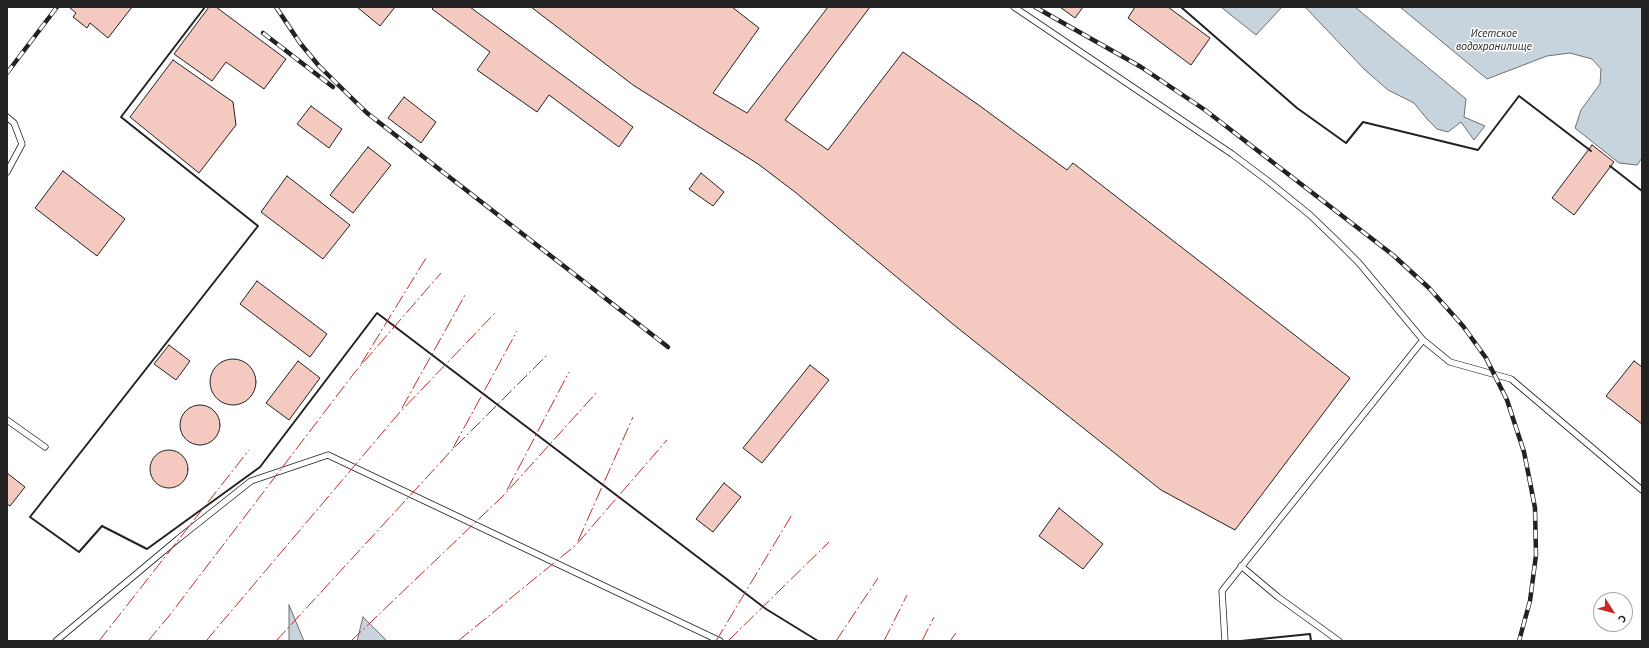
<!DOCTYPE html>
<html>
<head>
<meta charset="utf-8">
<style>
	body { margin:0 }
	#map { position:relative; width:1649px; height:648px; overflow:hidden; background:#fff; font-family:"Source Sans 3",sans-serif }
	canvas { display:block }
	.frame { position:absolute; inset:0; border:8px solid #222; pointer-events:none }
	.north { position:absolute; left:1593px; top:592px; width:40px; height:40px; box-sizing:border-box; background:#fff; border:1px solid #a7a7a7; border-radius:50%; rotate:126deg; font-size:11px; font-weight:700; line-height:16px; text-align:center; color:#222 }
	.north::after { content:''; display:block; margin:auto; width:14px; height:18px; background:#c62828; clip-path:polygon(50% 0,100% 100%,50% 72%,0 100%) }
</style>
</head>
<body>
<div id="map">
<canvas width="1649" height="648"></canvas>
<div class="frame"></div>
<div class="north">С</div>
</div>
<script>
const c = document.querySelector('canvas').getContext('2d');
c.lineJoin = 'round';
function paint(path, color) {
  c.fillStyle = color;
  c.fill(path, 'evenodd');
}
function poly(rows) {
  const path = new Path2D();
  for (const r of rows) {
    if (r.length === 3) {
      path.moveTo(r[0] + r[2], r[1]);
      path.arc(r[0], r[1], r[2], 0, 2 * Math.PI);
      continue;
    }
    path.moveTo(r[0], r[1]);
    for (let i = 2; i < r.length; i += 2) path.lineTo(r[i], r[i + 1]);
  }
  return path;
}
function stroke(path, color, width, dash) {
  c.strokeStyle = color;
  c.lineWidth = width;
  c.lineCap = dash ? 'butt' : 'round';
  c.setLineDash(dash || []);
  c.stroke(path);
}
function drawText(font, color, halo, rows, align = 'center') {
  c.font = font + ' "Source Sans 3",sans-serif';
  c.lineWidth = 3;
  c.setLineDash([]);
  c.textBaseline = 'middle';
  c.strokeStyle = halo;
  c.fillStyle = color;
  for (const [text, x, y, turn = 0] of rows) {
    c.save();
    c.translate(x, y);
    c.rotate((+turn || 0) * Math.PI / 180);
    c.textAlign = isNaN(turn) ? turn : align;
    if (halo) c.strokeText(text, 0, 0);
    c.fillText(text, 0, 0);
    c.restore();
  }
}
const water = poly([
	[1221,7,1282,7,1256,35,1221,7],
	[1305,7,1355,7,1466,99,1464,117,1485,126,1474,140,1461,122,1448,132,1437,129,1427,119,1414,103,1388,90,1365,70,1305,7],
	[1400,7,1642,7,1642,158,1637,165,1619,163,1575,128,1581,110,1600,84,1601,69,1592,59,1570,53,1547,56,1487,79,1400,7],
	[289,605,304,641,289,641,289,605],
	[363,617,387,641,357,641,363,617]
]);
paint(water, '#c7d3dd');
stroke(water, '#6f6f6f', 1);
const building = poly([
	[69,7,132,7,108,38,90,23,87,28,73,17,76,13,69,7],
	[209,7,216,7,286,59,264,89,226,62,212,81,174,54,209,7],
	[357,7,395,7,380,26,357,7],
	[434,7,470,7,633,127,619,147,549,95,537,112,477,70,490,52,432,9,434,7],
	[531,7,732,7,759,28,713,93,747,113,828,7,870,7,785,120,828,150,903,52,980,106,1067,170,1073,163,1350,378,1235,530,1161,490,954,325,795,192,758,164,633,85,531,7],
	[1060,7,1083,7,1075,18,1060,7],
	[1135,7,1168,7,1210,38,1191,65,1128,18,1135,7],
	[173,60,233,102,236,125,199,173,130,117,173,60],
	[404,97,436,122,421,143,388,118,404,97],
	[311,106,342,129,329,148,297,124,311,106],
	[1592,145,1614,162,1574,215,1552,198,1592,145],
	[368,147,391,165,353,213,330,195,368,147],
	[63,171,125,219,97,256,35,208,63,171],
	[701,173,724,192,713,206,689,189,701,173],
	[287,176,350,225,323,259,261,212,287,176],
	[257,281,327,334,310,357,240,304,257,281],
	[169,345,190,361,176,380,154,364,169,345],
	[233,382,23],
	[298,361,320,378,289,420,266,403,298,361],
	[1634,361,1642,367,1642,424,1606,396,1634,361],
	[810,365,829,380,762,463,743,448,810,365],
	[200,425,20],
	[169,469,19],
	[7,473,25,487,10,506,7,504,7,473],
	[724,483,741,497,713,532,696,519,724,483],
	[1059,508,1103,544,1083,569,1039,536,1059,508]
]);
paint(building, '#f3c9c0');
stroke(building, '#222', 1);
const service = poly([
	[1014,7,1232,154,1268,181,1310,215,1336,240,1359,263,1423,340,1222,591,1225,641],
	[7,117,14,123,22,144,7,172],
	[1423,340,1450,362,1511,379,1642,490],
	[7,420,45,447],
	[1241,566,1278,597,1339,641],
	[56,641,178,539,251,481,328,455,720,641]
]);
stroke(service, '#222', 7);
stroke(service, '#fff', 5.5);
const rail = poly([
	[276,7,300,43,319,66,367,113,668,347],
	[1035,7,1141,67,1205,110,1393,255,1429,288,1463,326,1486,358,1507,400,1524,452,1530,482,1535,508,1536,555,1530,601,1519,641],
	[263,33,333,87],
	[7,73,57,7]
]);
stroke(rail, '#222', 4.5);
stroke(rail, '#fff', 3, [9]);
stroke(poly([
	[205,7,121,117,258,226,30,517,79,552,102,526,147,549,260,467,377,313,766,609,818,641],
	[1181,7,1297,108,1346,143,1363,122,1478,150,1519,96,1591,151],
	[1610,166,1642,191],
	[1241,641,1310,634,1311,641]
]), '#222', 2);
stroke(poly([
	[361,364,426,258],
	[402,408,465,295],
	[453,448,517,331],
	[507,490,569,372],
	[578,541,633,417],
	[99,641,249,450],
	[148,641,169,616,355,372,441,273],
	[206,641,400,412,495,313],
	[276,641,451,451,548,354],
	[351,641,504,495,597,392],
	[458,641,576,545,667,440],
	[716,641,793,513],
	[728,641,829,542],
	[836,641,878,578],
	[884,641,907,595],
	[922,641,934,617],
	[950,641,956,633]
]), '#c62828', 1, [14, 3, 2, 3]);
drawText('italic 11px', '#222', '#fff', [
	["Исетское",1494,35],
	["водохранилище",1494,48]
]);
</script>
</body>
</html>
